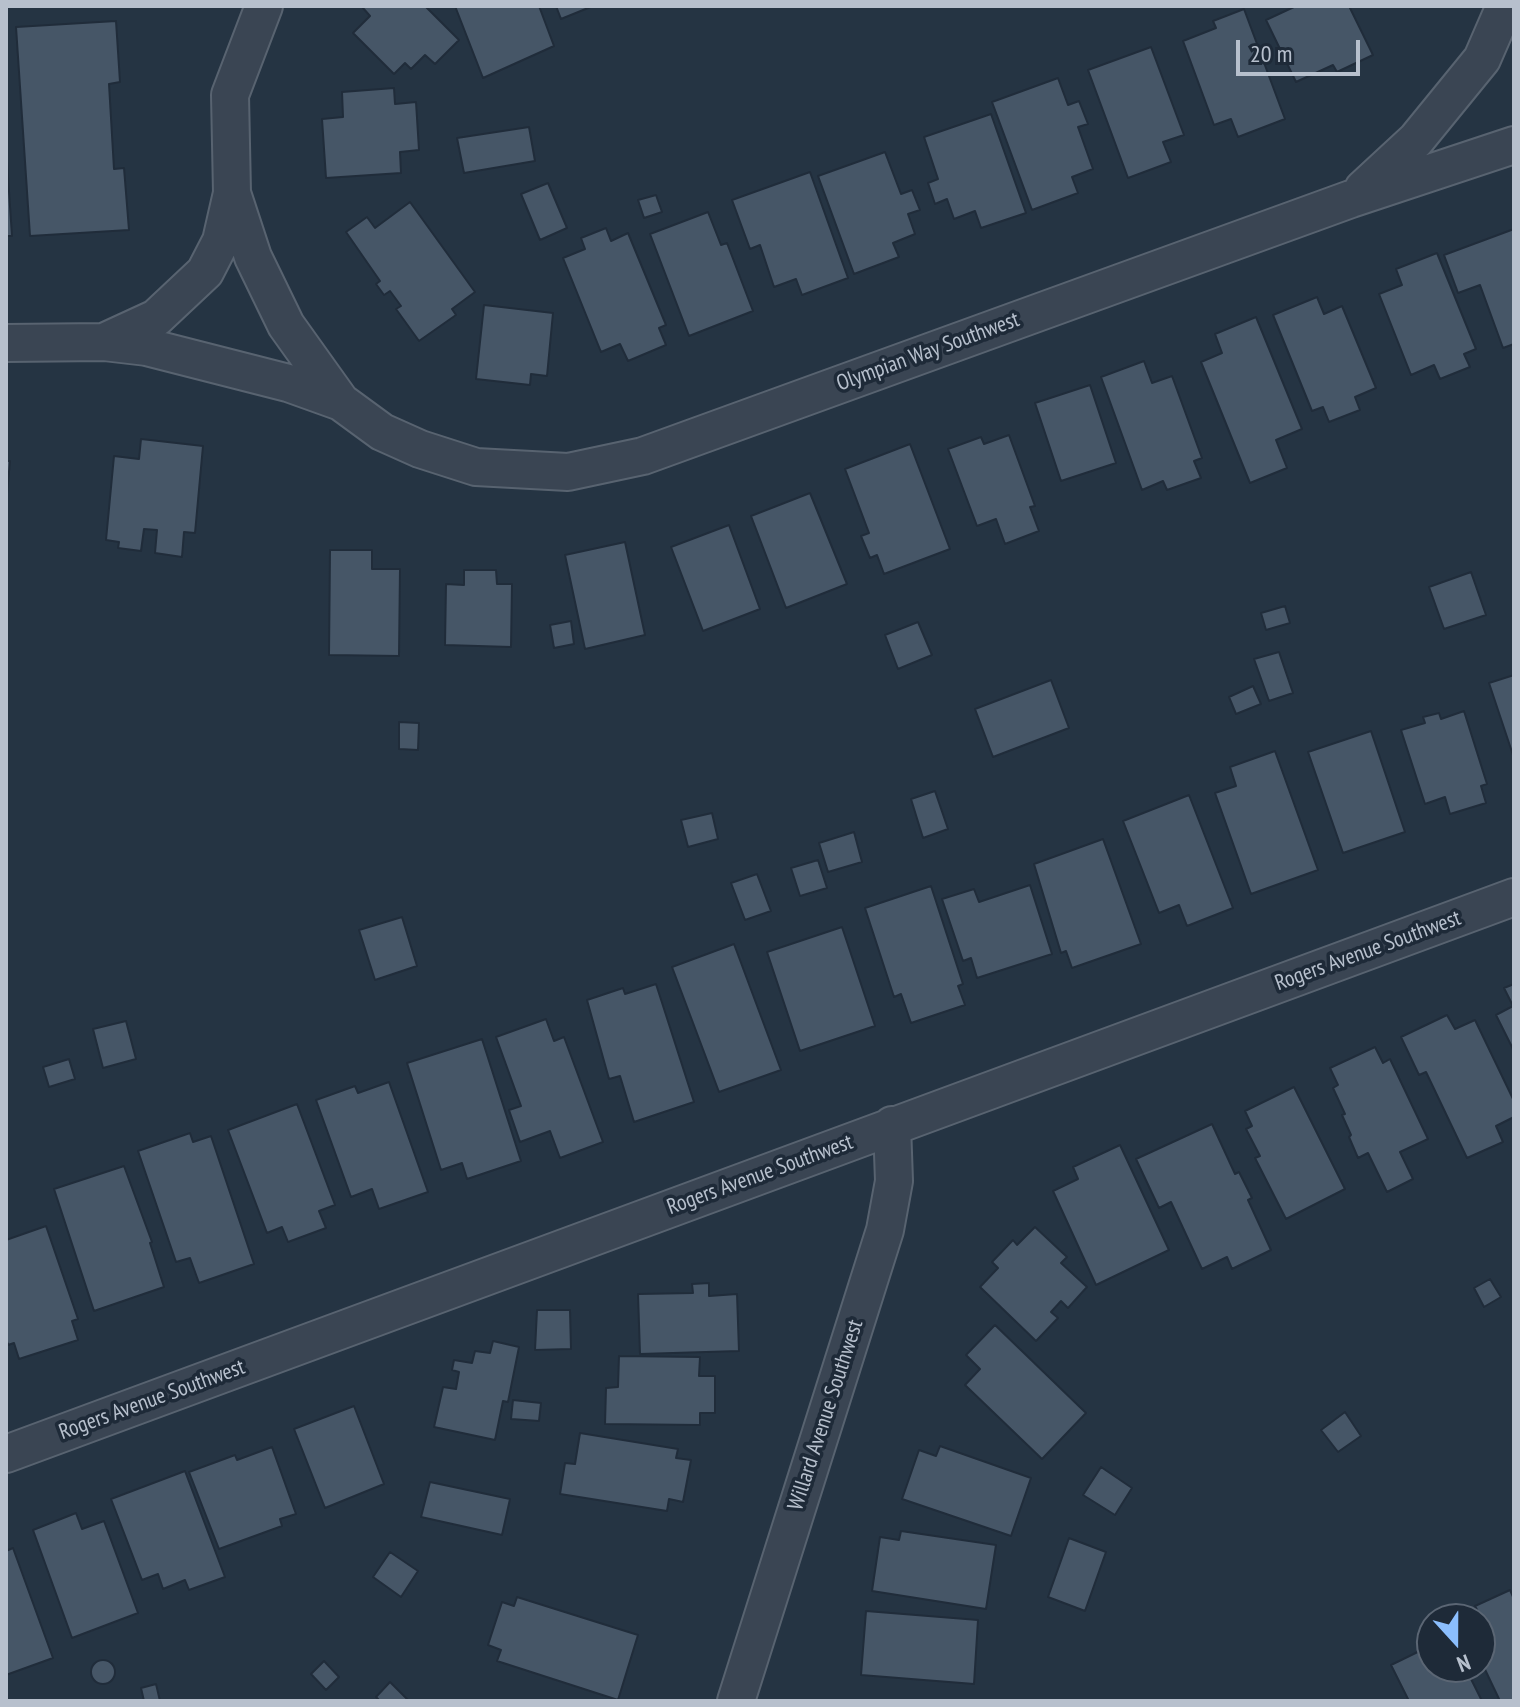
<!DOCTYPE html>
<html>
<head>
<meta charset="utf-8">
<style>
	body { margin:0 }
	#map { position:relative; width:1520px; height:1707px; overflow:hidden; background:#253443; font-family:"PT Sans Narrow",sans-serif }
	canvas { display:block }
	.frame { position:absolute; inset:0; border:8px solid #b7c0cd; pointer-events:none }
	.north { position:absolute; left:1416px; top:1603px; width:80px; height:80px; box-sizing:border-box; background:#1e2a38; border:2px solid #5b6674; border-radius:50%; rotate:159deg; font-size:22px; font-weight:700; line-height:32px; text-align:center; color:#b7c0cd }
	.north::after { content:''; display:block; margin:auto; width:28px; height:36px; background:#8bbefd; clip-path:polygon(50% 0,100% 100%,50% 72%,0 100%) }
	.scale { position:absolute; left:1236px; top:40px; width:124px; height:36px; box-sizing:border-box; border:4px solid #b7c0cd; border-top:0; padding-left:10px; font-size:24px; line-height:28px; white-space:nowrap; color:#b7c0cd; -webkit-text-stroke:6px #1e2a38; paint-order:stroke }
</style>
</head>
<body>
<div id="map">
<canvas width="1520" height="1707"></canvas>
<div class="frame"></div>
<div class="north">N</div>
<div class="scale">20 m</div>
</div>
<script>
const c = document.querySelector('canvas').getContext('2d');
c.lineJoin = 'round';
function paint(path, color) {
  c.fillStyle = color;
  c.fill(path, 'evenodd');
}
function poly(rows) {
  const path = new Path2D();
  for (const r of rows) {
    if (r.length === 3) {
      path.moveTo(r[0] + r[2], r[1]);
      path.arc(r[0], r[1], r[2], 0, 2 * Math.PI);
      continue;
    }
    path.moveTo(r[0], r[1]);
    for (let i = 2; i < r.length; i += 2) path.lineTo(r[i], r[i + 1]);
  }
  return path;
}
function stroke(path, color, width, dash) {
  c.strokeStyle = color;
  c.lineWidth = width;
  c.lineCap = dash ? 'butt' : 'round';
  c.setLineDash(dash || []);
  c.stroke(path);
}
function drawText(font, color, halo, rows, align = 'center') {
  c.font = font + ' "PT Sans Narrow",sans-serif';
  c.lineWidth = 7;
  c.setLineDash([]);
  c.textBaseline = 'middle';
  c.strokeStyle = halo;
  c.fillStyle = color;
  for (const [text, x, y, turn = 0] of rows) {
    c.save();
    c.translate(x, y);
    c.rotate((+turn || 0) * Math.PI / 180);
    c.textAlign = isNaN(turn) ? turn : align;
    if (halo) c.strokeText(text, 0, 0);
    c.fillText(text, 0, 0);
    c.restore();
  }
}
const building = poly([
	[365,6,425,6,459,40,435,64,425,55,411,69,405,63,394,74,353,33,370,16,363,8,365,6],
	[455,6,539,6,554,46,483,78,455,6],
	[556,6,593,6,561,19,556,6],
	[1296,6,1349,6,1373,55,1337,72,1333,65,1296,82,1266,20,1296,6],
	[1244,9,1285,119,1238,137,1231,119,1214,125,1183,41,1216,28,1213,21,1244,9],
	[116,21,120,82,109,84,114,169,124,168,129,230,30,236,16,27,116,21],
	[1151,47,1184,135,1163,142,1171,162,1128,178,1088,70,1151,47],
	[1058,78,1068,105,1079,101,1088,124,1078,127,1093,169,1072,177,1078,193,1032,210,992,102,1058,78],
	[394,88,395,104,416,102,419,150,400,152,401,173,326,178,322,119,343,117,342,92,394,88],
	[991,114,1026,213,981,228,975,211,954,219,947,199,935,204,928,183,938,179,924,137,991,114],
	[529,127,535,161,464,173,457,138,529,127],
	[6,147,12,236,6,236,6,147],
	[885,152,901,194,912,190,920,210,908,214,915,234,893,243,899,257,854,274,818,176,885,152],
	[810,172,848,278,802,295,796,279,774,287,760,245,750,249,732,200,810,172],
	[548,183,567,228,540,240,521,194,548,183],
	[656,195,662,212,644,218,638,200,656,195],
	[410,202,475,292,452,309,456,315,419,341,396,309,401,306,390,291,384,295,376,284,380,281,346,232,367,217,375,228,410,202],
	[708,212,721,245,727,243,753,311,689,336,650,234,708,212],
	[606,228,611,241,628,233,666,325,659,328,666,345,628,361,620,344,601,352,563,258,585,249,581,238,606,228],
	[1514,229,1514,344,1503,348,1480,285,1458,293,1444,255,1514,229],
	[1437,253,1476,349,1464,354,1470,367,1440,379,1434,365,1411,375,1379,294,1402,285,1396,269,1437,253],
	[1317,297,1324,314,1342,306,1376,388,1355,397,1360,410,1329,422,1323,407,1312,411,1273,315,1317,297],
	[484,305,553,313,547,376,531,374,530,385,476,379,484,305],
	[1256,317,1302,429,1276,440,1287,468,1250,483,1201,362,1222,353,1215,334,1256,317],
	[1144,361,1152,383,1172,376,1202,458,1194,461,1201,478,1167,490,1163,481,1142,490,1101,377,1144,361],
	[1090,385,1116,463,1061,481,1035,403,1090,385],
	[1009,435,1035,506,1030,507,1039,531,1005,544,996,519,977,526,948,449,981,437,984,444,1009,435],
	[141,439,203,446,195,533,184,532,182,557,155,553,157,530,144,529,141,551,118,548,119,542,106,540,114,456,139,459,141,439],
	[910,444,950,549,884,574,877,555,870,558,861,536,869,533,845,469,910,444],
	[6,461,10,461,6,504,6,461],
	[810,493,847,584,786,608,751,516,810,493],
	[729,525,760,609,703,631,671,547,729,525],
	[625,542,645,635,585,649,565,555,625,542],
	[330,550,372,550,372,569,400,569,399,656,329,655,330,550],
	[464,570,496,570,497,584,512,584,511,647,445,645,446,584,464,585,464,570],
	[1471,572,1486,615,1444,629,1429,587,1471,572],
	[1285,606,1290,623,1266,630,1261,613,1285,606],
	[571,621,574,644,554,648,550,625,571,621],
	[918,622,932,655,898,669,885,635,918,622],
	[1279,652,1293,693,1269,701,1254,659,1279,652],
	[1514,675,1514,758,1489,683,1514,675],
	[1051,680,1069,728,993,757,975,709,1051,680],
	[1253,686,1261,704,1236,714,1229,697,1253,686],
	[1464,711,1487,784,1481,786,1486,803,1450,814,1445,797,1425,804,1401,730,1425,723,1423,717,1439,713,1441,719,1464,711],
	[399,722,419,723,418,750,399,749,399,722],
	[1371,731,1405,832,1343,853,1308,752,1371,731],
	[1275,751,1318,870,1251,894,1215,793,1236,786,1230,767,1275,751],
	[935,791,948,829,923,838,911,799,935,791],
	[1189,795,1233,908,1187,926,1179,905,1159,913,1123,821,1189,795],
	[712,813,718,839,688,847,681,820,712,813],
	[854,832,862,862,828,872,819,843,854,832],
	[1103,839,1141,944,1072,968,1066,951,1061,953,1034,864,1103,839],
	[818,860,827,888,800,896,791,868,818,860],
	[757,874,771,911,745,920,731,883,757,874],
	[1030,885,1052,954,977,978,971,958,963,961,942,899,974,889,979,902,1030,885],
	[931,886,963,984,958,986,965,1005,911,1023,901,994,894,997,865,908,931,886],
	[402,917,417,966,375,980,359,930,402,917],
	[842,927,875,1026,800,1051,767,952,842,927],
	[734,944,781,1070,719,1092,672,967,734,944],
	[656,984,694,1102,634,1122,620,1076,609,1079,587,1000,623,988,625,994,656,984],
	[1514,984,1514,1051,1496,1015,1513,1006,1504,988,1514,984],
	[1447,1015,1455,1029,1475,1020,1514,1101,1514,1117,1496,1126,1503,1142,1467,1158,1426,1072,1419,1075,1401,1037,1447,1015],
	[546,1019,554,1041,564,1037,603,1142,560,1158,550,1131,520,1142,509,1110,521,1106,496,1037,546,1019],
	[126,1021,136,1059,103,1068,93,1029,126,1021],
	[482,1039,521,1161,467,1179,462,1163,441,1170,407,1063,482,1039],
	[1375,1047,1383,1063,1390,1059,1428,1139,1400,1152,1413,1179,1387,1192,1368,1153,1358,1158,1349,1137,1351,1135,1342,1115,1345,1114,1333,1088,1338,1085,1330,1068,1375,1047],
	[69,1059,75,1079,49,1087,43,1067,69,1059],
	[389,1082,428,1192,379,1209,372,1189,351,1197,316,1100,355,1086,358,1093,389,1082],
	[1294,1087,1345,1189,1286,1219,1255,1158,1260,1156,1246,1129,1252,1126,1245,1111,1294,1087],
	[297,1104,335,1205,319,1211,326,1228,288,1242,282,1227,267,1233,228,1130,297,1104],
	[1212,1124,1235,1174,1239,1172,1252,1198,1248,1200,1271,1250,1232,1269,1227,1257,1202,1269,1171,1202,1159,1208,1136,1159,1212,1124],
	[190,1133,193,1142,211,1136,254,1264,199,1283,190,1258,176,1262,138,1151,190,1133],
	[1120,1145,1169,1250,1096,1285,1053,1191,1078,1179,1073,1167,1120,1145],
	[124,1166,152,1242,150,1243,164,1287,94,1311,54,1189,124,1166],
	[46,1226,78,1319,72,1321,78,1340,19,1359,14,1343,8,1345,6,1338,6,1240,46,1226],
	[1035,1227,1067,1257,1061,1263,1087,1287,1068,1308,1061,1301,1051,1312,1058,1318,1036,1341,980,1287,998,1268,992,1262,1013,1240,1017,1245,1035,1227],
	[1490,1279,1501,1297,1484,1307,1474,1288,1490,1279],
	[709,1283,709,1296,737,1294,739,1351,640,1354,638,1294,693,1293,692,1284,709,1283],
	[537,1310,570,1310,571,1349,535,1350,537,1310],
	[995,1325,1086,1413,1042,1459,965,1385,980,1369,966,1355,995,1325],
	[493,1341,519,1347,508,1402,503,1401,495,1440,434,1427,443,1387,456,1389,459,1372,452,1370,454,1360,472,1363,475,1351,490,1353,493,1341],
	[619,1356,700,1357,699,1376,715,1376,715,1413,700,1413,700,1425,605,1424,606,1388,618,1387,619,1356],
	[513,1400,541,1403,539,1421,511,1419,513,1400],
	[354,1406,384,1484,325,1508,294,1429,354,1406],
	[1345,1412,1361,1436,1338,1452,1321,1430,1345,1412],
	[580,1433,678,1449,676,1458,691,1460,683,1502,669,1499,667,1511,560,1494,565,1463,575,1464,580,1433],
	[940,1446,1031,1478,1011,1536,902,1499,919,1450,936,1456,940,1446],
	[272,1447,296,1514,280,1519,282,1526,219,1549,189,1472,235,1455,237,1460,272,1447],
	[1101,1467,1132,1488,1115,1515,1083,1495,1101,1467],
	[185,1471,225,1577,189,1590,185,1580,163,1589,158,1574,142,1580,111,1499,185,1471],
	[430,1482,510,1499,502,1535,421,1517,430,1482],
	[76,1513,82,1529,104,1521,138,1613,72,1638,33,1530,76,1513],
	[901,1531,996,1545,986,1609,872,1591,880,1537,899,1540,901,1531],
	[1069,1538,1106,1552,1085,1611,1048,1597,1069,1538],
	[13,1548,53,1658,6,1675,6,1551,13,1548],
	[390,1552,418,1571,401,1597,373,1577,390,1552],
	[1510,1590,1514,1599,1514,1701,1500,1701,1480,1659,1480,1647,1486,1644,1480,1633,1483,1621,1475,1606,1510,1590],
	[517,1597,638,1635,618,1700,497,1661,501,1650,488,1645,502,1602,514,1606,517,1597],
	[866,1611,978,1620,974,1684,861,1675,866,1611],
	[1432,1645,1432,1667,1465,1667,1482,1701,1409,1701,1391,1665,1432,1645],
	[103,1672,12],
	[324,1661,339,1677,326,1690,311,1674,324,1661],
	[390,1682,409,1701,380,1701,376,1697,390,1682],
	[156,1684,160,1701,144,1701,141,1688,156,1684]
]);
paint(building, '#465667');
stroke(building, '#202c3a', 2);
const minor = poly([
	[264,6,230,95,232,193,253,257,286,325,341,402,382,432,420,449,476,467,568,472,643,456,1351,199,1514,145],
	[1363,189,1416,140,1482,59,1505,6],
	[106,341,156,318,205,272,221,241,232,193],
	[6,343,104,342,147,347,288,383,341,402],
	[6,1454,1514,897],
	[736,1701,885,1230,894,1181,892,1125]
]);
stroke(minor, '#586370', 40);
stroke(minor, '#3a4553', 36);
drawText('22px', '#b7c0cd', '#1e2a38', [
	["Olympian Way Southwest",928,352,-20],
	["Rogers Avenue Southwest",1368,951,-20],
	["Rogers Avenue Southwest",760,1175,-20],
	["Rogers Avenue Southwest",152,1400,-20],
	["Willard Avenue Southwest",826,1415,-72]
]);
</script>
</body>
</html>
